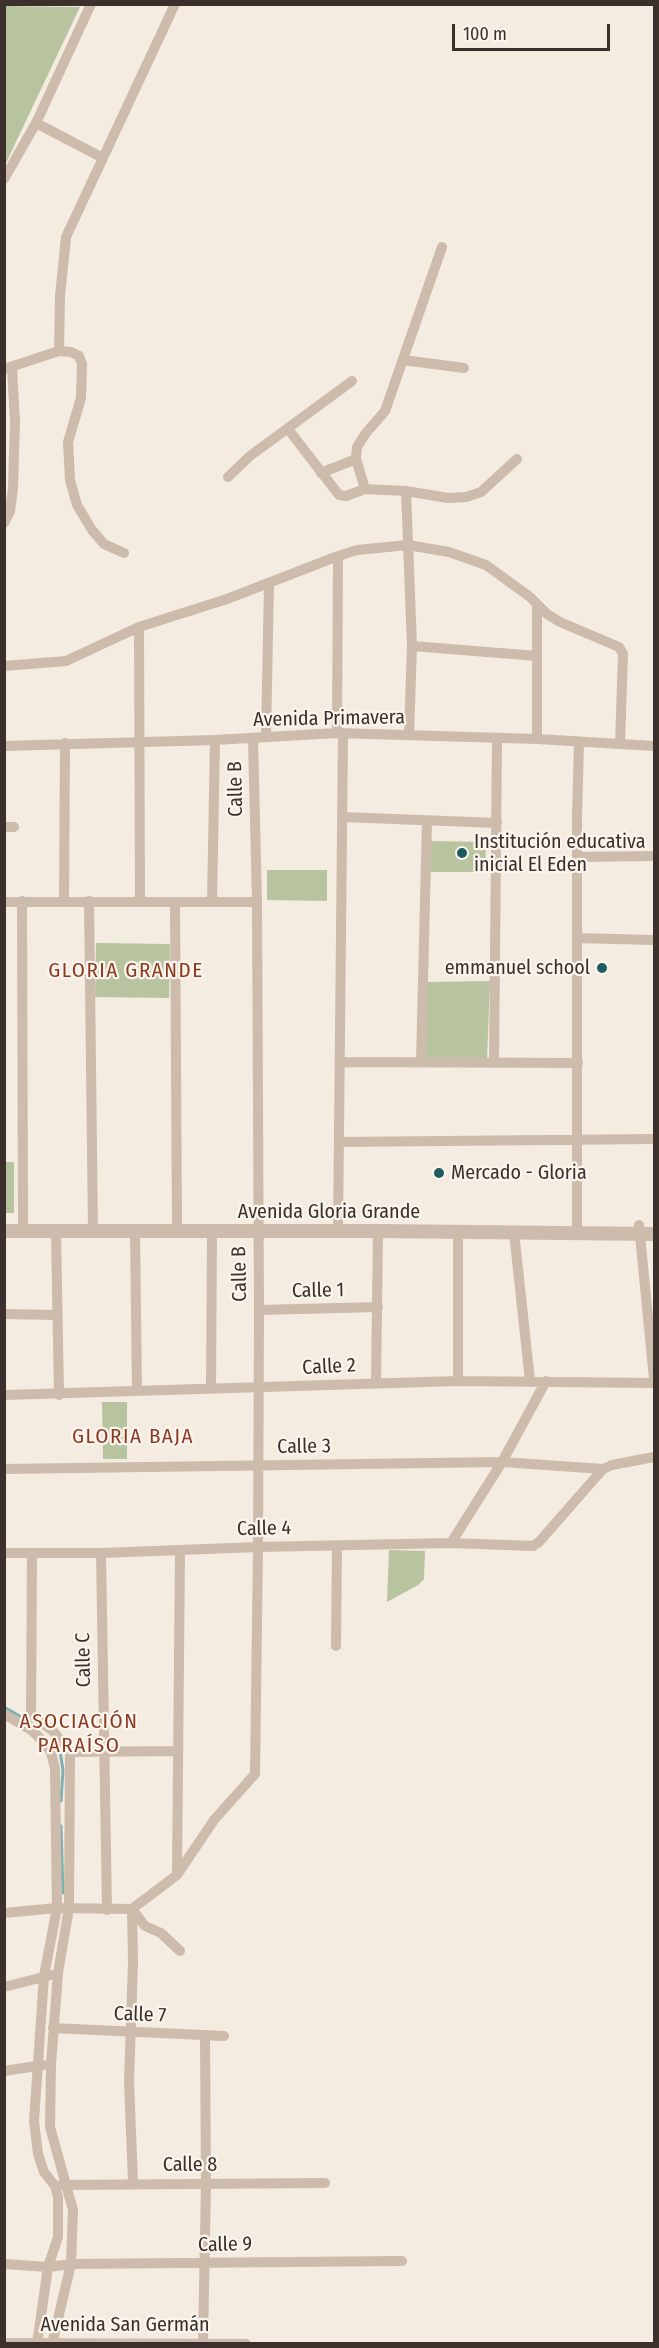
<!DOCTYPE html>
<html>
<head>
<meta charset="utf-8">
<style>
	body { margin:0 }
	#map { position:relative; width:659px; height:2348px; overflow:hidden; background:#f4ebe1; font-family:"Fira Sans Condensed",sans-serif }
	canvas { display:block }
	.frame { position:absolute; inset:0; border:6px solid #3b302b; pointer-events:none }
	.scale { position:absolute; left:452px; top:24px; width:158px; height:27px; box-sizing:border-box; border:3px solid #3b302b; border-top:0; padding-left:8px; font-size:18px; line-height:21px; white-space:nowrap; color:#3b302b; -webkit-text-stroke:4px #fbf5ee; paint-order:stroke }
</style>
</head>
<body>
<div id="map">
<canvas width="659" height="2348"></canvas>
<div class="frame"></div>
<div class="scale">100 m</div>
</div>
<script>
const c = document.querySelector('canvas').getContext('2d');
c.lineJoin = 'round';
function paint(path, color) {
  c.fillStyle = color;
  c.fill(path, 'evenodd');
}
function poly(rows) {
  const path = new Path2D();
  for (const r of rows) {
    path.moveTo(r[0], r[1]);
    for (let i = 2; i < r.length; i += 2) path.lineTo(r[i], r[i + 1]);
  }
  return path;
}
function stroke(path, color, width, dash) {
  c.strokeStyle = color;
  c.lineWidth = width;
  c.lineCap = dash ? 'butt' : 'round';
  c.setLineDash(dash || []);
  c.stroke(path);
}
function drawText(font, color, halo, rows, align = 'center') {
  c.font = font + ' "Fira Sans Condensed",sans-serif';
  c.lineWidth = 4.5;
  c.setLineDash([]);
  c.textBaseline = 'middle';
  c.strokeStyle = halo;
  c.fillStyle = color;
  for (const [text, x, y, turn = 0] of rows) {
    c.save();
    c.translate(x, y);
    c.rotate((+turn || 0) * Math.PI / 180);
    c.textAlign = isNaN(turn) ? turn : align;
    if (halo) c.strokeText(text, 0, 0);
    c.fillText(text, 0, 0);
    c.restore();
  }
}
paint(poly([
	[4,6,80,7,5,165,4,165],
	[431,841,486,842,485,872,430,872],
	[267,870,327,870,327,901,267,900],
	[96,943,170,944,169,998,95,997],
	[490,981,487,1060,424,1060,426,982],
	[5,1162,14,1162,14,1213,5,1213],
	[102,1402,127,1402,127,1459,103,1459],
	[389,1550,425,1551,424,1579,418,1585,387,1602]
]), '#b8c4a0');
stroke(poly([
	[4,1707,39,1727],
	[59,1745,63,1770,61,1801],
	[61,1826,63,1893]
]), '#7fb0b2', 3);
stroke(poly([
	[36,123,103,158],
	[4,179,36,123,91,4],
	[59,351,60,296,66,237,175,4],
	[403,360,464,368],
	[4,369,59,351,71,352,79,356,82,364,81,398,68,442,70,480,77,505,92,530,104,544,124,553],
	[288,429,339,495,346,496,365,489,406,491,448,498,466,497,481,492,517,459],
	[321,473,356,459],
	[228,477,250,456,352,381],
	[365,489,356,459,357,447,366,433,385,411,442,247],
	[406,491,412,646,409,734],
	[4,523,10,511,13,488,15,421,12,368],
	[139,627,140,901],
	[412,646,537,656],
	[4,666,66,661,139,627,227,599,338,556,357,550,408,545,449,552,486,565,530,597,547,614,560,622,619,647,623,654,620,744],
	[337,733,338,556],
	[266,736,269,583],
	[537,739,537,604],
	[4,746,215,740,337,733,537,739,654,746],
	[342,817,497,823],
	[4,827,14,827],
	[577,857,654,856],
	[22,901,23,1223],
	[64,901,65,743],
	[89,901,93,1232],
	[4,902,257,902],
	[175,902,177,1224],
	[212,902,215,740],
	[577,938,654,940],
	[340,1062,578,1063],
	[421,1062,427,821],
	[494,1063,497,739],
	[339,1142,654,1139],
	[639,1225,654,1379],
	[338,1231,343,734],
	[458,1231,458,1381],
	[56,1232,59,1395],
	[135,1232,137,1391],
	[514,1232,530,1381],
	[577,1233,577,816,579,743],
	[259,1310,378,1307],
	[4,1314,57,1315],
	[376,1383,378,1231],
	[211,1389,212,1231],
	[4,1395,458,1381,654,1383],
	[4,1469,502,1462,603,1469],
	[451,1543,502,1462,546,1381],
	[4,1553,102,1553,258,1547,451,1543,533,1546,539,1542,603,1469,612,1465,654,1457],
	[101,1553,107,1910],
	[336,1646,337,1546],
	[4,1714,31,1730,41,1739,51,1752,55,1769,57,1908,44,1976,34,2121,38,2154,44,2172,55,2186,58,2197,58,2237,48,2267,37,2344],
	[31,1715,53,1731,70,1752,69,1908,58,1973,51,2064,50,2127,73,2210,71,2264,52,2344],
	[31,1721,32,1553],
	[70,1752,177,1751],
	[177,1874,180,1551],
	[132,1909,133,1962,129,2081,133,2183],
	[132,1909,145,1926,161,1933,180,1951],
	[4,1913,57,1908,132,1909,177,1875,214,1820,255,1774,258,1547,259,1310,257,902,253,739],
	[4,1987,51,1975],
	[53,2028,224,2036],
	[4,2071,43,2065],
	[61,2185,325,2183],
	[4,2264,48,2267,71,2264,402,2261],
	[4,2343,246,2344],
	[203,2344,206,2183,205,2035]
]), '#cdbbac', 10);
stroke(poly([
	[4,1231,378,1231,654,1234]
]), '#cdbbac', 14);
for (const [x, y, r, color] of [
	[462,853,6,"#1f5a5e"],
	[602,968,6,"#1f5a5e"],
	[439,1173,6,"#1f5a5e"]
]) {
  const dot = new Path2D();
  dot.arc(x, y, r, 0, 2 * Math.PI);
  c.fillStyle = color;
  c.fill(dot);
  stroke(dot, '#fbf5ee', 2);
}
drawText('20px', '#3b302b', '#fbf5ee', [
	["Avenida Primavera",329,719,-1],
	["Calle B",236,789,-91],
	["Avenida Gloria Grande",329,1212],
	["Calle B",240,1274,-91],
	["Calle 1",318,1291,-1],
	["Calle 2",329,1367,-3],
	["Calle 3",304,1447,-1],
	["Calle 4",264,1529,-1],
	["Calle C",84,1660,-91],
	["Calle 7",140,2015,2],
	["Calle 8",190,2165],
	["Calle 9",225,2245,-1],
	["Avenida San Germán",125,2325]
]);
drawText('20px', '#3b302b', '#fbf5ee', [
	["Institución educativa",474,842],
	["inicial El Eden",474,865],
	["emmanuel school",590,968,"right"],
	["Mercado - Gloria",451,1173]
], 'left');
c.letterSpacing = '1.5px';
drawText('21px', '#8c3b22', '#fbf5ee', [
	["GLORIA GRANDE",126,971],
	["GLORIA BAJA",133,1437],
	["ASOCIACIÓN",79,1722],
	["PARAÍSO",79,1746]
]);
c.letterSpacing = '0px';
</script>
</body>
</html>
